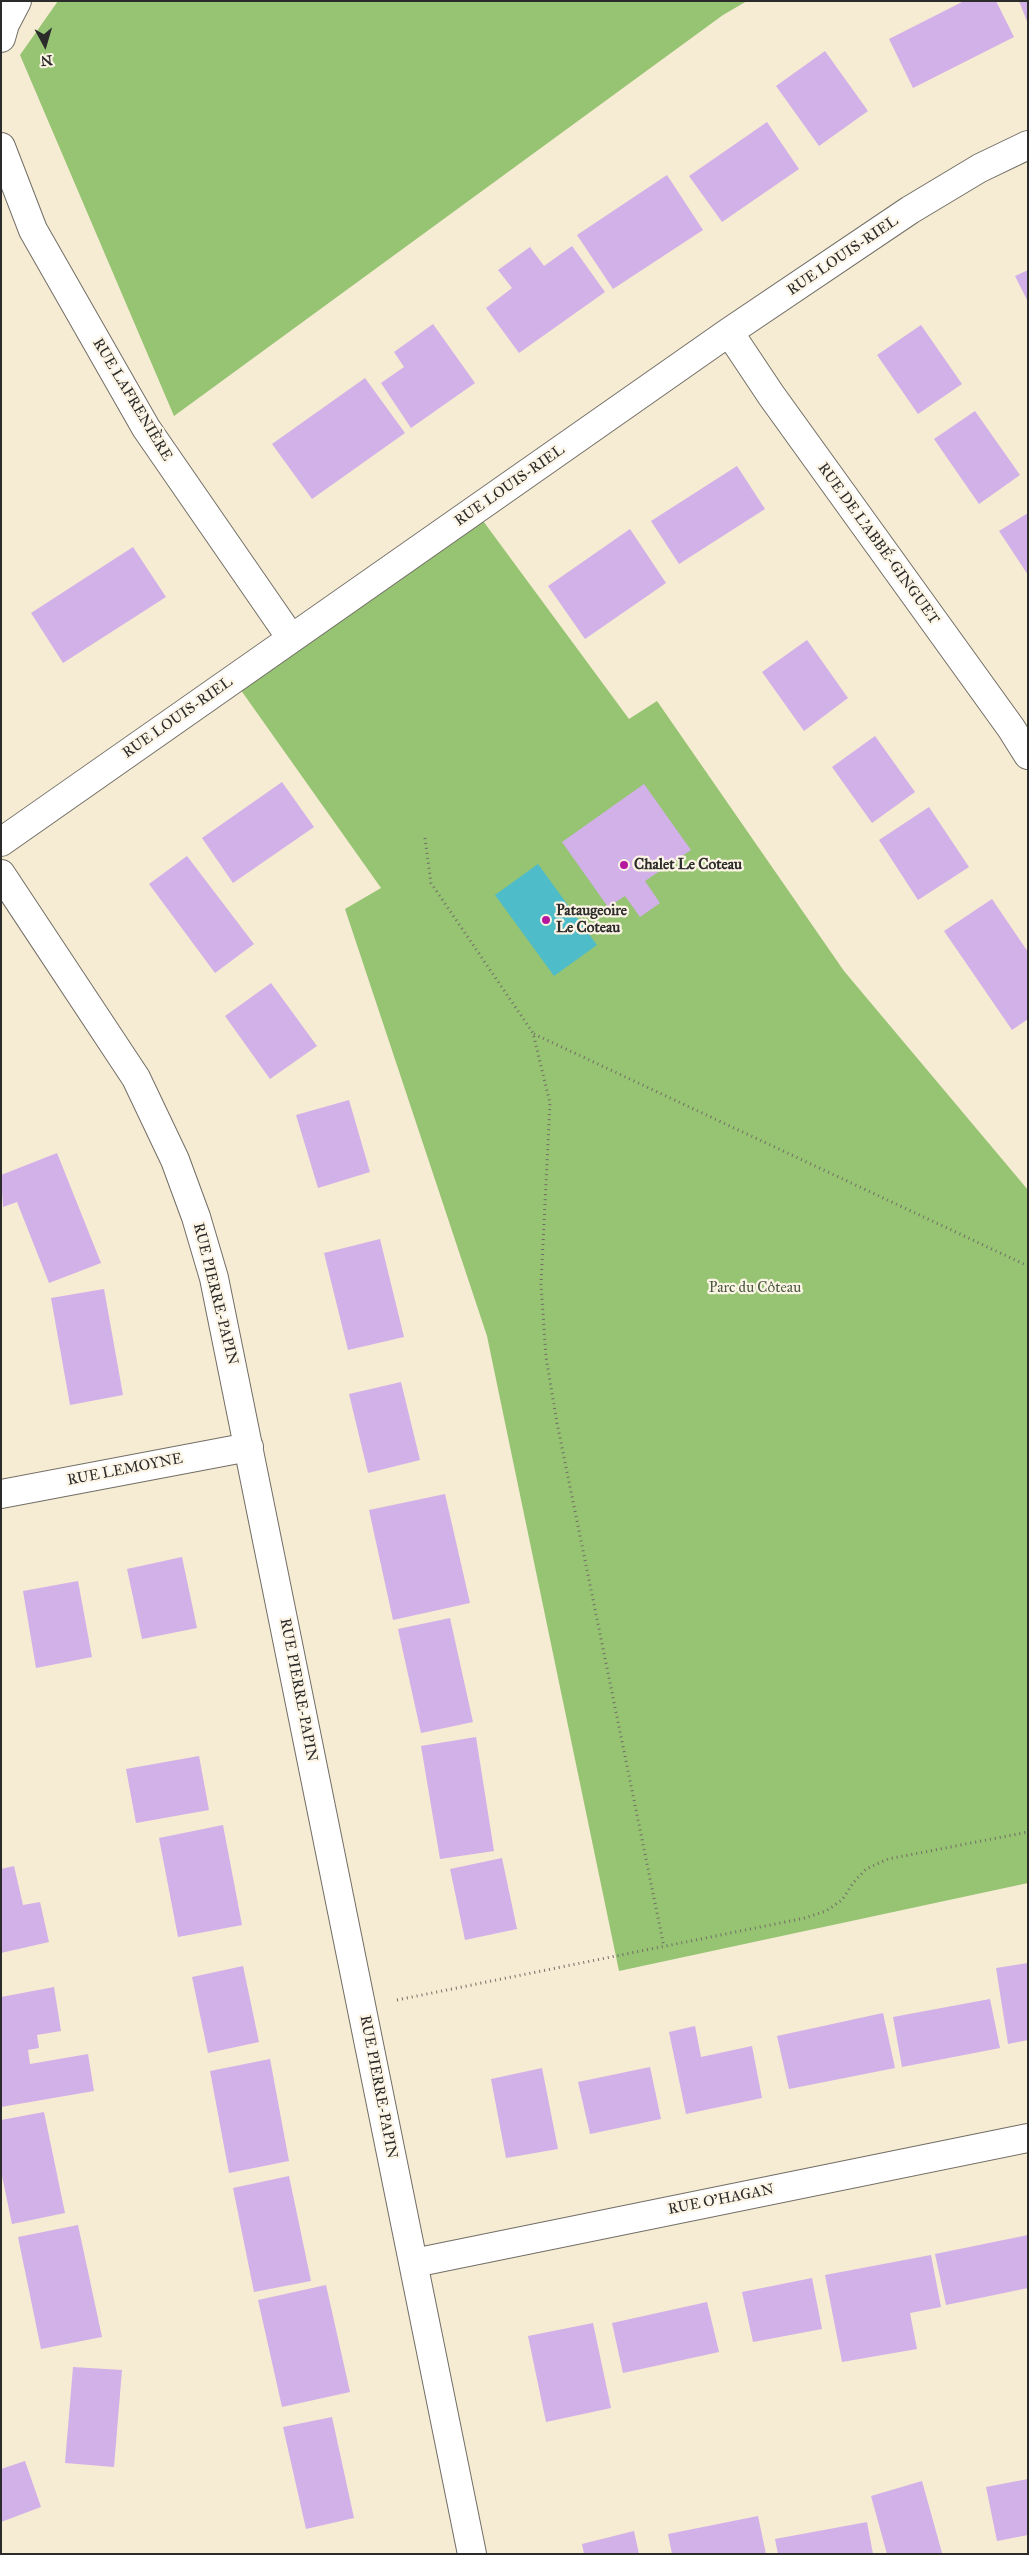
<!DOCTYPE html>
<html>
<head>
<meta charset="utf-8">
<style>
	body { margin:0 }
	#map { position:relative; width:1029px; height:2555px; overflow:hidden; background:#f6ebd3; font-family:"IM FELL Great Primer",serif }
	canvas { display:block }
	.frame { position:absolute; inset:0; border:2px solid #2b2b2b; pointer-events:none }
	.north { position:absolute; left:20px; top:20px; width:50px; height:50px; -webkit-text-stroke:4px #fcf5e5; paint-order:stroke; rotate:174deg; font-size:14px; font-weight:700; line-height:20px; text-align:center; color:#2b2b2b }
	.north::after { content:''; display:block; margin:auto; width:18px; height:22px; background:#2b2b2b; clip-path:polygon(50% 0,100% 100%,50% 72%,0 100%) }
</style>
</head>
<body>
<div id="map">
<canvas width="1029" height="2555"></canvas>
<div class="frame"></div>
<div class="north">N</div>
</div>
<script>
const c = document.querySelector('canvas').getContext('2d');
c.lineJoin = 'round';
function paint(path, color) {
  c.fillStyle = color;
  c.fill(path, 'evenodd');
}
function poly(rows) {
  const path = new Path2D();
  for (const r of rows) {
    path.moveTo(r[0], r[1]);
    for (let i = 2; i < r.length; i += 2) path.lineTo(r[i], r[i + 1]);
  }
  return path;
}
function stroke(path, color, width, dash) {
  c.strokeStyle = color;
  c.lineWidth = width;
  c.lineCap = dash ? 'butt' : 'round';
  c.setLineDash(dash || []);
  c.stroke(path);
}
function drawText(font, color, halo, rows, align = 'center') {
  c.font = font + ' "IM FELL Great Primer",serif';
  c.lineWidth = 4.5;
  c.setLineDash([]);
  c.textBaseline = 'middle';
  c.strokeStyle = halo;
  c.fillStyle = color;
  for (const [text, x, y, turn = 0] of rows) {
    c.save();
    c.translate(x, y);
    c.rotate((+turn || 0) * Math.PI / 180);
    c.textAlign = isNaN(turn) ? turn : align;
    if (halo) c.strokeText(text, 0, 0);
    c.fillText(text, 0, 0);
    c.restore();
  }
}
paint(poly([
	[58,1,747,1,723,15,174,416,20,55],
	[475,510,629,719,657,701,844,971,1028,1190,1028,1883,619,1971,487,1336,345,909,381,888,233,679]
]), '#96c473');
paint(poly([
	[538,864,597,945,554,976,495,895]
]), '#4fbcc9');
paint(poly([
	[964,1,996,1,1014,37,913,88,889,39],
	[1019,1,1028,1,1028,24],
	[825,51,868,111,819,146,776,86],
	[767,122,799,169,722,222,689,176],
	[667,175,703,230,613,289,577,235],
	[572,246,605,292,519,353,486,308,512,288,498,270,530,247,544,266],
	[1028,270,1028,302,1015,276],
	[433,324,475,383,411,428,381,383,404,367,394,352],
	[921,325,962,384,918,414,877,355],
	[365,378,405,433,312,499,272,444],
	[975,411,1020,475,979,504,934,439],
	[737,466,765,509,679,564,651,521],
	[1028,513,1028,575,999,531],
	[630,529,666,583,585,639,548,586],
	[133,547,166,597,63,663,31,613],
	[807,640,848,698,804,731,762,672],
	[875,736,915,792,872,823,832,767],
	[282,782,314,827,233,883,202,838],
	[644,784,691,850,645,881,660,903,640,917,625,896,608,907,562,842],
	[929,807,969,867,918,900,879,840],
	[187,856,254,944,215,973,149,884],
	[992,899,1028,952,1028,1019,1012,1030,944,931],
	[271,983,317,1046,270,1079,225,1016],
	[349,1100,370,1172,318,1188,296,1115],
	[57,1153,101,1263,49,1283,17,1202,3,1207,1,1175],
	[380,1239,404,1337,348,1350,324,1253],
	[104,1289,123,1395,70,1405,51,1298],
	[401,1382,420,1460,368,1473,349,1394],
	[445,1494,470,1603,393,1620,369,1510],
	[182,1557,197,1628,142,1639,127,1569],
	[78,1581,92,1657,36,1668,23,1591],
	[450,1618,473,1722,421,1733,398,1629],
	[476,1737,494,1851,440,1859,421,1746],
	[199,1756,209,1810,136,1823,126,1769],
	[223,1825,242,1925,178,1937,159,1838],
	[502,1858,517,1929,465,1940,450,1869],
	[14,1866,23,1905,40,1902,49,1942,1,1953,1,1869],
	[1028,1963,1028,2040,1008,2044,996,1968],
	[243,1966,259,2042,208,2053,192,1977],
	[54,1987,61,2031,37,2035,39,2048,28,2050,30,2064,88,2054,94,2091,1,2107,1,1997],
	[990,1999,1000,2048,902,2067,893,2017],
	[883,2013,895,2068,789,2089,777,2036],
	[695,2026,701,2057,752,2046,762,2098,686,2114,669,2032],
	[270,2059,289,2161,229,2173,210,2071],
	[650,2067,661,2119,590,2134,578,2082],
	[542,2068,558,2149,506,2158,491,2079],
	[44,2112,65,2213,12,2224,1,2171,1,2120],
	[289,2176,311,2281,254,2292,233,2188],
	[78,2225,102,2337,41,2349,18,2237],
	[1028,2235,1028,2288,946,2305,935,2254],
	[931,2255,941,2307,910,2313,917,2349,842,2362,825,2275],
	[812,2278,822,2329,753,2342,742,2292],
	[326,2285,350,2392,282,2407,258,2300],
	[707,2302,719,2352,623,2373,612,2323],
	[593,2323,611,2408,546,2422,528,2336],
	[73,2367,122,2370,114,2467,65,2463],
	[332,2417,354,2518,306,2529,283,2427],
	[25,2461,41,2507,1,2522,1,2469],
	[1028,2479,1028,2535,997,2541,986,2487],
	[922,2481,942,2553,887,2554,871,2496],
	[758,2516,766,2554,672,2554,668,2534],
	[867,2522,873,2554,778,2554,775,2539],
	[634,2531,639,2554,584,2554,582,2544]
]), '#d2b1e9');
const minor = poly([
	[1,38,5,24,17,1],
	[1,147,33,230,146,428,291,638],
	[729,332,771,395,1011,728,1028,755],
	[1,842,729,332,910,210,980,168,1028,145],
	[1,874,136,1078,175,1160,196,1217,214,1278,472,2554],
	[1,1494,249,1447],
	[414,2263,1028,2138]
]);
stroke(minor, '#726e66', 30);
stroke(poly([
	[425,838,431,883,533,1033,550,1103,541,1284,546,1357,557,1423,664,1947],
	[534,1034,1028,1266],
	[397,2000,805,1918,826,1911,842,1900,853,1883,866,1869,888,1859,1028,1832]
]), '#726e66', 3, [1, 4]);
stroke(minor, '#fff', 28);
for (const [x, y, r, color] of [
	[624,865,5,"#b5179e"],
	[546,920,5,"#b5179e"]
]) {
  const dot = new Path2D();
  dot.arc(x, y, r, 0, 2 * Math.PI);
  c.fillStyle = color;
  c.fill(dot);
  stroke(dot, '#fcf5e5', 2);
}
drawText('15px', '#2b2b2b', '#fcf5e5', [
	["RUE LOUIS-RIEL",843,256,-34],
	["RUE LAFRENIÈRE",132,400,59],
	["RUE LOUIS-RIEL",510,486,-35],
	["RUE DE L'ABBÉ-GINGUET",878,544,54],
	["RUE LOUIS-RIEL",178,718,-35],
	["RUE PIERRE-PAPIN",215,1294,76],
	["RUE LEMOYNE",125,1470,-11],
	["RUE PIERRE-PAPIN",298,1690,79],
	["RUE PIERRE-PAPIN",378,2087,79],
	["RUE O'HAGAN",721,2200,-11]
]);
drawText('bold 15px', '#2b2b2b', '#fcf5e5', [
	["Chalet Le Coteau",634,865],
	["Pataugeoire",556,911],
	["Le Coteau",556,928]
], 'left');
drawText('15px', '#4b5941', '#fcf5e5', [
	["Parc du Côteau",755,1288]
]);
</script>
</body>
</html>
